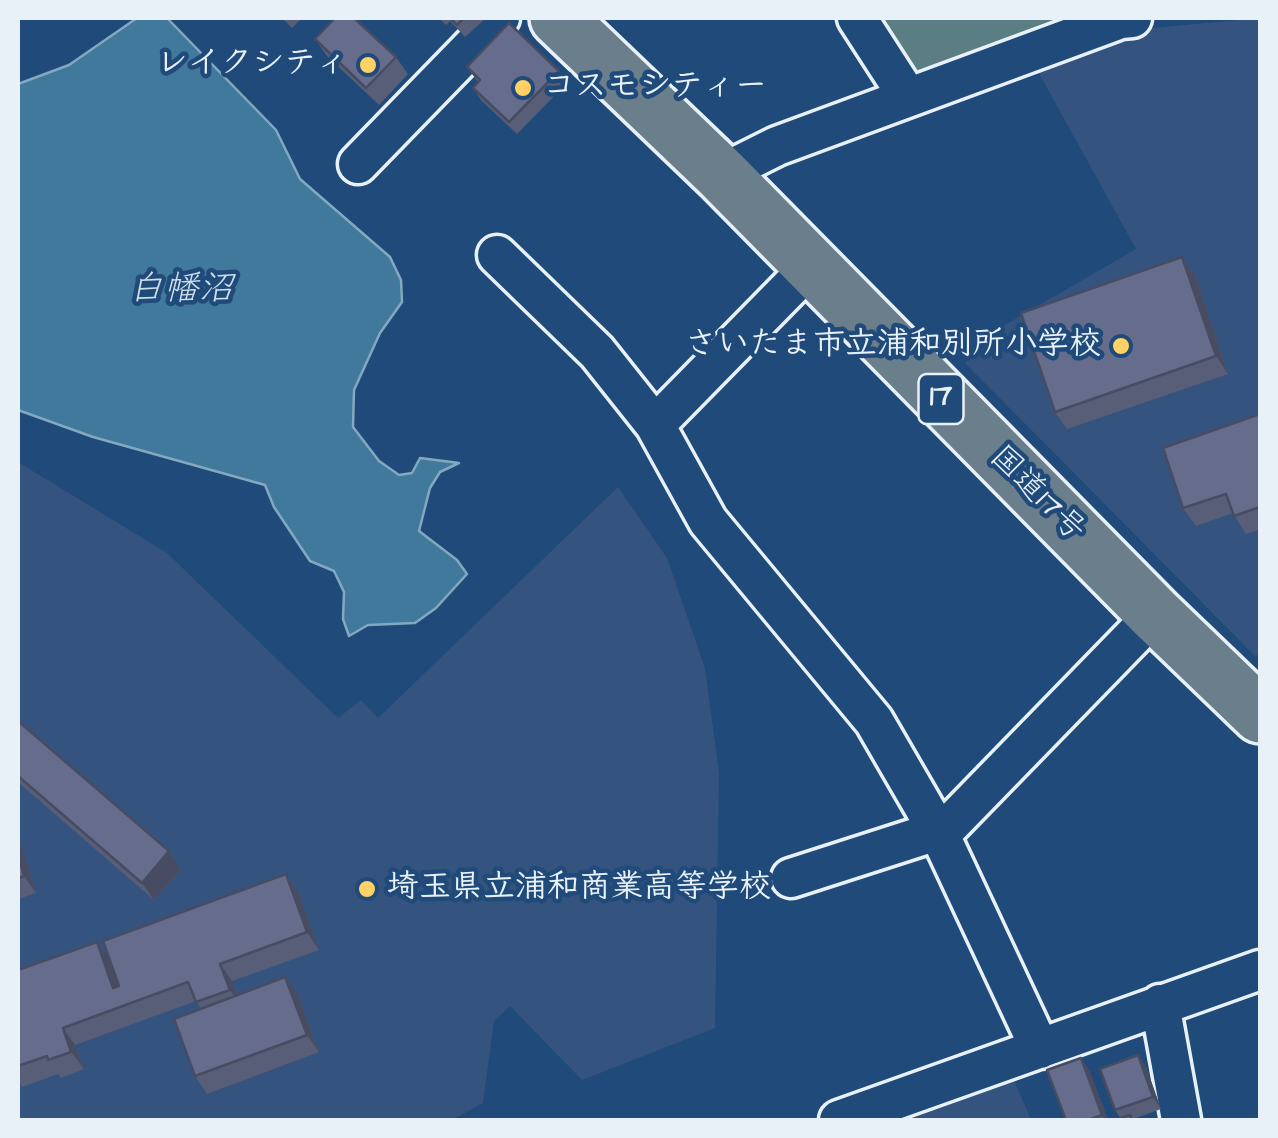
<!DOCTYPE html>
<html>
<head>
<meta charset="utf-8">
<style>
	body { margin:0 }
	#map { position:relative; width:1278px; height:1138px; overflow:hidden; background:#1f4a7a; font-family:"Architects Daughter",sans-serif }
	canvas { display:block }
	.frame { position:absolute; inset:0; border:20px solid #e8f1f8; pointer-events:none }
</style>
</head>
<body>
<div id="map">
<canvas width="1278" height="1138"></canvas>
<div class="frame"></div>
</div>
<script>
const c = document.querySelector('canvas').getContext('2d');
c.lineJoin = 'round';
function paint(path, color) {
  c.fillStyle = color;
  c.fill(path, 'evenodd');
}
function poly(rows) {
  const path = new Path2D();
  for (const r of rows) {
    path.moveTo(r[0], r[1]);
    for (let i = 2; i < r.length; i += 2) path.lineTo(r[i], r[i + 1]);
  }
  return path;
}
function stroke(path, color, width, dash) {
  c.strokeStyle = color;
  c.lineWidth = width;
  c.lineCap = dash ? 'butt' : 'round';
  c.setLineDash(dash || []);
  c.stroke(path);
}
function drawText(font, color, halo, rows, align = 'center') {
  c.font = font + ' "Architects Daughter","Klee One",sans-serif';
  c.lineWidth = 9;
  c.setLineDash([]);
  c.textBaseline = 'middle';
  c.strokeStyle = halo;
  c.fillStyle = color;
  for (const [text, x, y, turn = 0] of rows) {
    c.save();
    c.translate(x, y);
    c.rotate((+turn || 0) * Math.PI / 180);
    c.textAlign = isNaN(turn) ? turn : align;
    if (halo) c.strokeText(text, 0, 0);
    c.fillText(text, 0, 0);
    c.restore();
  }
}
paint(poly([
	[1260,18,1260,654,1255,656,965,363,998,329,1136,249,1036,68,1122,31],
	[18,462,167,553,338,718,361,700,378,718,618,487,667,558,705,668,719,773,715,1028,582,1080,510,1006,494,1021,483,1103,452,1120,18,1120],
	[1014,1080,1031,1120,899,1120]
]), '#34547f');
paint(poly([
	[872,18,1095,18,912,82]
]), '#5a7e83');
const water = poly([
	[137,18,167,18,276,130,300,179,390,257,401,280,402,302,380,333,354,390,353,427,379,461,399,475,412,473,420,458,459,463,440,472,430,488,419,531,457,560,467,574,436,608,415,623,368,625,349,636,343,619,344,592,334,571,310,561,274,507,265,485,93,437,18,410,18,84,69,65,137,18]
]);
paint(water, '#40799b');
stroke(water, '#83a9c0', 2.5);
const street = poly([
	[857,18,908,97],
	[358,164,500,18],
	[721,174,777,146,1121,19,1132,18],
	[497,255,597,352,655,425,708,521,874,721,940,835,1040,1049],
	[655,425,811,266],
	[940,835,1155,614],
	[791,878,937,831],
	[1160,1004,1181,1120],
	[839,1120,1260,970]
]);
const highway = poly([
	[558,18,721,174,1155,614,1260,715]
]);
stroke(street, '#e8f1f8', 45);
stroke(highway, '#e8f1f8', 62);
stroke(street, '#1f4a7a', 38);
stroke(highway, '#6b7e8b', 55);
paint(poly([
	[282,18,302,18,292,28],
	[439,18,486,18,465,37,450,21,446,25],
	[315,39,396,57,408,74,379,105,327,56],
	[467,67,559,71,567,83,517,134,481,100,473,88,478,82],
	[1182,257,1195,275,1228,374,1067,429,1055,412],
	[1260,414,1260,529,1246,534,1233,513,1196,526,1183,508],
	[18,721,169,851,181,869,154,900,18,782],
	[18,834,36,893,18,899],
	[298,891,319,950,232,981,238,995,298,995,319,1052,207,1094,195,1076,201,1009,196,1001,75,1045,84,1069,61,1078,58,1074,22,1087,18,1079,18,970,110,959],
	[1138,1055,1146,1067,1161,1109,1133,1119,1134,1120,1116,1120,1121,1119,1115,1110],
	[1089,1070,1108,1120,1066,1120]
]), '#585e78');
paint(poly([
	[1182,257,1195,275,1228,374,1216,356],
	[18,834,36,893,24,876,18,855],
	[169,851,181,869,154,900,142,883],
	[286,874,298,891,319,950,307,932],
	[97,942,110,960,125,1005,113,988],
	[220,964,232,981,242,1007,230,990],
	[285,977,298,995,319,1052,307,1035],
	[63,1028,75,1045,84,1069,71,1052],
	[1138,1055,1146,1067,1161,1109,1153,1097],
	[1081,1058,1089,1070,1108,1120,1105,1120,1102,1115]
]), '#474c62');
const building = poly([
	[335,18,354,18,396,57,366,88,315,39,335,18],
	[450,18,464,18,457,25,450,18],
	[509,23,559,71,509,122,473,88,480,80,467,67,509,23],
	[1182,257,1216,356,1055,412,1021,313,1182,257],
	[1260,414,1260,507,1234,516,1226,494,1183,508,1163,448,1260,414],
	[18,721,169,851,142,883,18,776,18,721],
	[18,855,24,876,18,878,18,855],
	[286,874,307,932,220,964,230,990,196,1002,188,982,63,1028,71,1052,48,1060,47,1056,18,1066,18,970,97,942,113,988,119,986,103,941,286,874],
	[285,977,307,1035,195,1076,174,1019,285,977],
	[1138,1055,1153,1097,1115,1110,1100,1069,1138,1055],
	[1081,1058,1102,1115,1088,1120,1066,1120,1047,1070,1081,1058],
	[1130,1115,1132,1120,1116,1120,1130,1115]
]);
paint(building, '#666d8c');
stroke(building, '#474c62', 2.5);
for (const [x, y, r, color] of [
	[368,65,10,"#ffd166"],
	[523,88,10,"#ffd166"],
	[1121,346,10,"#ffd166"],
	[367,889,10,"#ffd166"]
]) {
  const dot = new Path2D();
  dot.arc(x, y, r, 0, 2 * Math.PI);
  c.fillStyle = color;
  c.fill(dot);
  stroke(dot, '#1f4a7a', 4);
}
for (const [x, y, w] of [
	[941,399,45]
]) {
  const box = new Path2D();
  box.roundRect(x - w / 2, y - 25, w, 50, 8);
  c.fillStyle = '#1f4a7a';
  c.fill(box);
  stroke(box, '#e8f1f8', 2.5);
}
drawText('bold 30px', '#e8f1f8', null, [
	["17",941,399]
]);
drawText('bold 32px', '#e8f1f8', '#1f4a7a', [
	["レイクシティ",348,65],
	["コスモシティー",543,88,"left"],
	["さいたま市立浦和別所小学校",1101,346],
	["埼玉県立浦和商業高等学校",387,889,"left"]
], 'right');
drawText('32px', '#e8f1f8', '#1f4a7a', [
	["国道17号",1036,495,45]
]);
drawText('italic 35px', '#cfdfea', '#1f4a7a', [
	["白幡沼",181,292]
]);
</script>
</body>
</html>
